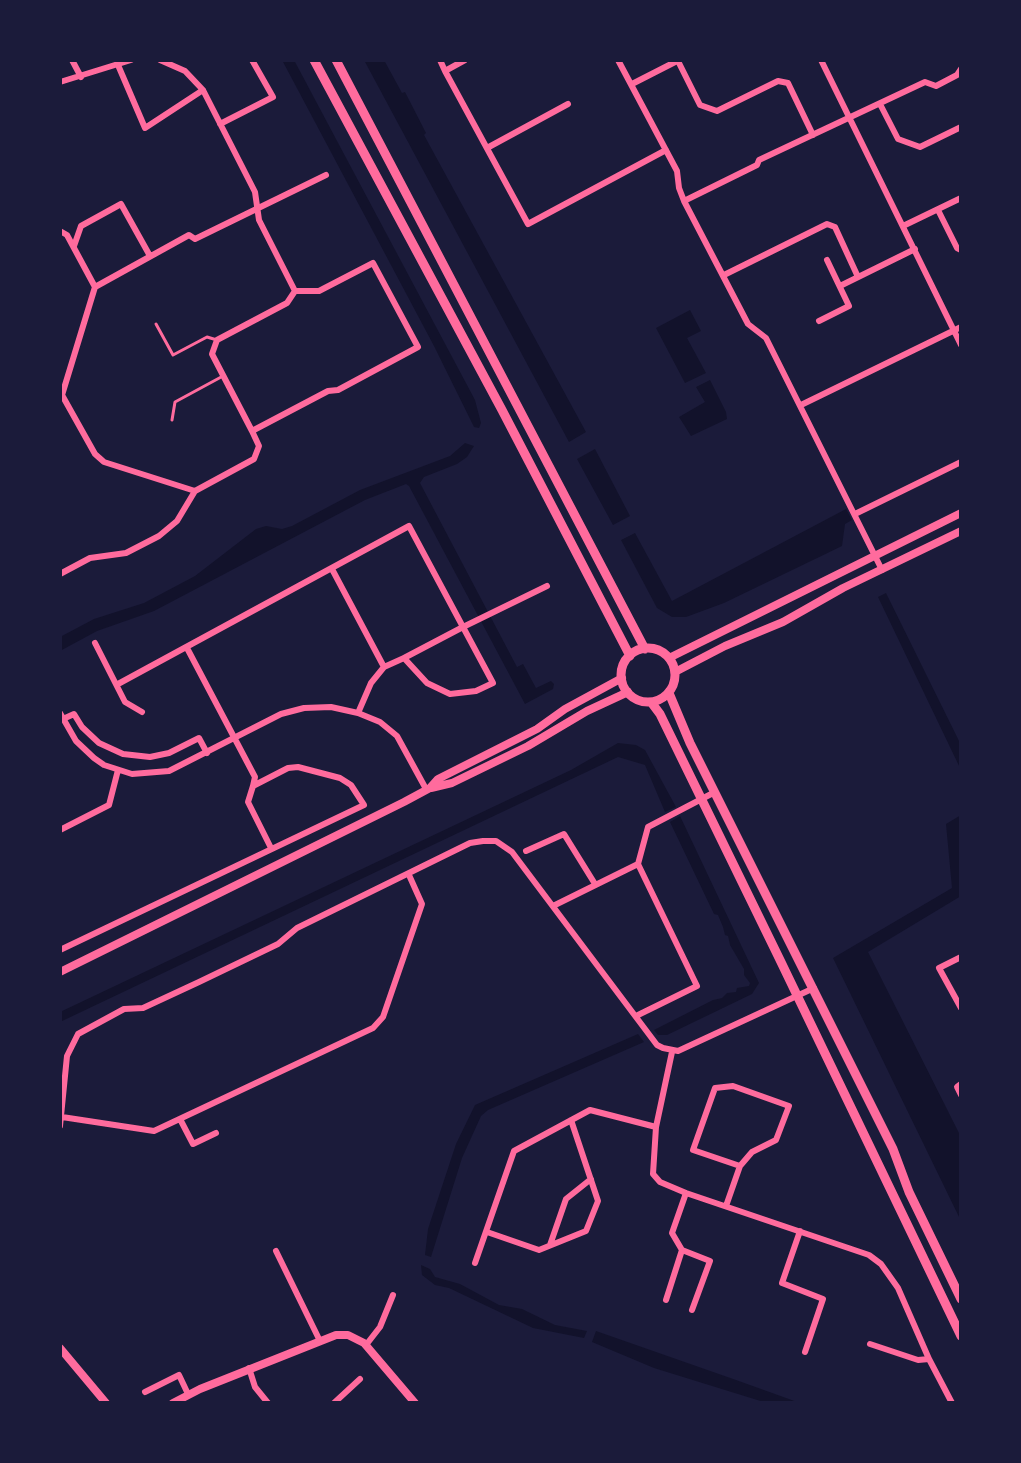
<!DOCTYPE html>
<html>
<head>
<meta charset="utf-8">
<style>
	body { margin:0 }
	#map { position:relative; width:1021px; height:1463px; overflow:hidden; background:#1b1b3a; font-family:Cabin,sans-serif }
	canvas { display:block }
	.frame { position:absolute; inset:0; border:62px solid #1b1b3a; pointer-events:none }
</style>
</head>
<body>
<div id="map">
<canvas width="1021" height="1463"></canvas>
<div class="frame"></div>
</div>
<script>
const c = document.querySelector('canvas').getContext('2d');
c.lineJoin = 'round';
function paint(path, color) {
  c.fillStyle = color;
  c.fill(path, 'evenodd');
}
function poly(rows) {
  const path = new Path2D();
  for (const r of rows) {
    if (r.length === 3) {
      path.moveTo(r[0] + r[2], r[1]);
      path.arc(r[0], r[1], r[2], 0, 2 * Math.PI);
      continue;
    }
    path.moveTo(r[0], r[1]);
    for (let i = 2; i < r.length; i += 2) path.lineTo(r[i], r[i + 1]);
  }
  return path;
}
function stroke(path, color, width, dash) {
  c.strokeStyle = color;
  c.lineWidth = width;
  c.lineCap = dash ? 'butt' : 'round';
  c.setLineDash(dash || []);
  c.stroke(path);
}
paint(poly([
	[282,60,294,60,328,124,475,400,481,423,479,428,474,427,434,346],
	[364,60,384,60,402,93,405,92,426,133,424,135,586,432,569,442],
	[690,310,701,331,687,338,706,373,685,383,656,328],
	[710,380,726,412,727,419,691,436,679,417,705,402,696,387],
	[465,443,474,446,467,457,457,464,424,477,420,483,517,667,523,664,536,688,551,681,554,684,553,689,525,704,409,486,406,484,365,500,154,611,97,631,60,651,60,637,94,619,144,603,195,576,256,529,266,526,282,529,292,526,360,490,450,456],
	[595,449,630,516,613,525,577,459],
	[846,509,852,520,845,524,842,546,724,603,686,617,672,617,657,608,621,540,635,533,672,601],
	[886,593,961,745,961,770,878,597],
	[618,743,636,745,645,750,676,807,665,812,645,765,618,757,60,1022,60,1012,571,770],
	[961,815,961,896,868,952,961,1137,961,1221,833,958,952,888,946,824],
	[680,816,759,983,752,994,667,1035,658,1035,654,1030,713,1000,722,998,727,993,736,992,737,988,749,986,750,983,744,975,744,969,730,945,728,936,725,935,723,927,718,915,714,914,670,822],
	[638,1034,644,1042,488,1110,481,1116,462,1158,431,1257,425,1255,428,1229,456,1144,475,1105],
	[421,1265,430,1269,435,1277,460,1284,499,1305,522,1309,555,1325,587,1331,584,1338,533,1328,449,1288,435,1285,422,1275],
	[596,1331,736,1380,800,1403,767,1403,654,1368,592,1342]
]), '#12122b');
stroke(poly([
	[156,324,173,355,207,337,217,340],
	[172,420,175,402,223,376]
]), '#ff6b9d', 3);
stroke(poly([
	[72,60,81,77],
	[160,60,185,71,203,90,255,192,259,220,295,291,287,303,217,340,212,354,252,431],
	[440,60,445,71,465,60],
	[618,60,677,171,679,188,684,201,748,324,766,338,882,570],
	[821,60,961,345],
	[678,61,700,105,717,111,778,81,788,83,813,135],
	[118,65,145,128,203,90],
	[445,71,528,224,666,150],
	[60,82,131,60],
	[632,84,679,60],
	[880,104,898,139,920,147,961,127],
	[220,124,273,97,252,60],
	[487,148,568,104],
	[684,201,757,165,759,160,925,82,936,86,957,75,961,69],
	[938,210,957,248,961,250],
	[903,226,961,198],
	[60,231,67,235,95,287,62,395],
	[74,246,81,226,121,204,150,256],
	[724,275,827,224,835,227,858,277],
	[840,286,915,249],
	[95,287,189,235,195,239,326,175],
	[819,321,849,306,827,260],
	[60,396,62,395,95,454,104,462,195,491,254,459,259,446,252,431,328,391,338,390,418,347,373,263,319,291,295,291],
	[801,405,961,327],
	[855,514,961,462],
	[332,569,384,667],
	[60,574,90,558,126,553,159,536,177,521,195,491],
	[95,643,125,702,142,712],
	[187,648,255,777,253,786],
	[118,684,409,526,463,627,547,586],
	[60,713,76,741,94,758,104,765,132,774,169,771,281,714,304,708,331,707,358,713,380,722,397,736,426,789],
	[358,713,371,683,384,667,404,658,427,683,450,694,476,691,493,683,463,627,404,658],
	[63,719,74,714,82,727,99,743,123,754,150,757,169,753,199,738,207,753],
	[60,830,109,805,118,770],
	[526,851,564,834,595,884],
	[553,906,638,864],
	[60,950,364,805,351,785,340,778,298,767,288,768,253,786,248,802,271,848],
	[961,957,939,968,961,1008],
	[636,1016,697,986,638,864,648,827,715,792],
	[672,1052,656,1127,653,1174,660,1182,686,1193,869,1255,881,1264,898,1288,929,1359,952,1403],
	[961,1084,957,1087,961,1095],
	[62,1117,154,1131,373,1028,383,1017,422,904,409,875],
	[180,1119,193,1144,216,1133],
	[60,1126,67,1056,78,1034,124,1009,143,1008,199,982,278,944,297,928,470,843,483,841,496,841,512,852,657,1045,663,1048,678,1051,814,988],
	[726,1206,740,1166,752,1152,776,1140,789,1106,733,1086,715,1088,693,1150,740,1166],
	[800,1231,782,1283,823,1299,805,1352],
	[487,1232,539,1250,586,1231,598,1201,571,1120],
	[550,1245,566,1199,591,1179],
	[682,1250,710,1261,692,1310],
	[276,1251,319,1339],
	[475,1263,514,1151,590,1110,656,1127],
	[666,1300,682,1250,672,1233,686,1193],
	[870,1344,918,1360,929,1359],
	[366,1345,380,1327,393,1295],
	[249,1368,255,1387,268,1403],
	[145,1392,179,1375,188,1394],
	[334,1403,360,1379]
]), '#ff6b9d', 6);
stroke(poly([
	[669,658,961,513],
	[675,672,725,646,783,622,843,588,961,531],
	[431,788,452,783,528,746,587,711,628,692],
	[60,972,404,802,430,788,438,779,537,729,565,709,622,678],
	[60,1348,106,1403],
	[173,1403,200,1389,336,1335,348,1335,364,1343,415,1403]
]), '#ff6b9d', 8);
stroke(poly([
	[314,60,502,410,630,656],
	[336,60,645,649],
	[648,675,27],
	[669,693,690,743,893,1149,909,1192,961,1299],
	[651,702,660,714,781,962,961,1336]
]), '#ff6b9d', 9);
</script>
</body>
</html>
